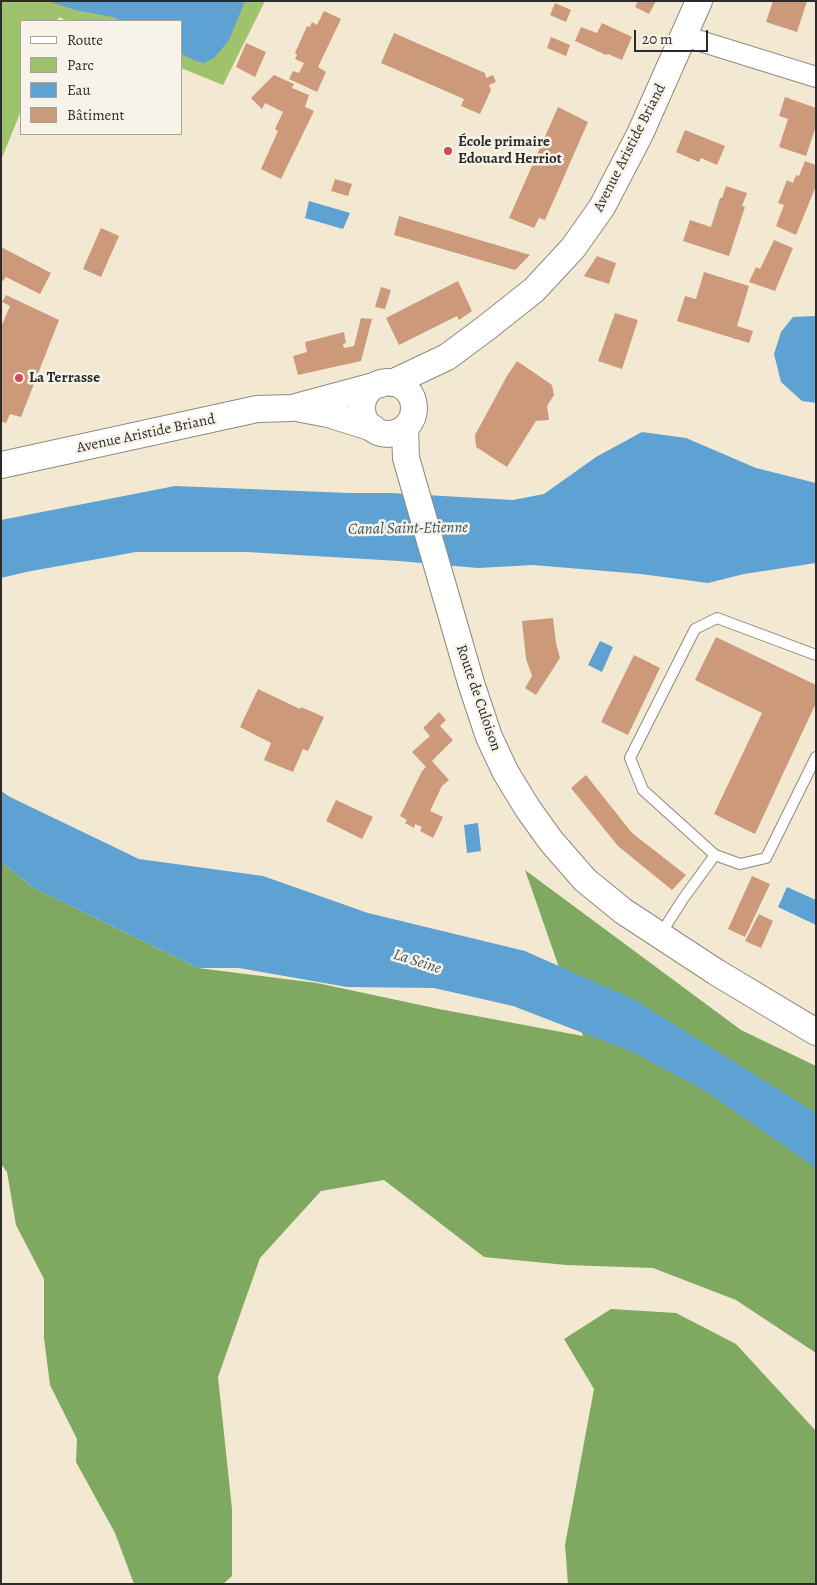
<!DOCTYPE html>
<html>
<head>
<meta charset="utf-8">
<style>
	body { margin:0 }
	#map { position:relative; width:817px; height:1585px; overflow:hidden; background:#f3e8d2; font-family:Alegreya,serif }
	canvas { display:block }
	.frame { position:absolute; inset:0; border:2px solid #2b2b2b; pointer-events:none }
	.legend { position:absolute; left:20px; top:20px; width:162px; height:115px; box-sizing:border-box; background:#f7f3e8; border:1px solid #a5a39c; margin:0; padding:6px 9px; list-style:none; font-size:15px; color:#2b2b2b }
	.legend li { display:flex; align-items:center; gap:10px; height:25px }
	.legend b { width:25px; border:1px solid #a5a39c }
	.scale { position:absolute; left:634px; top:30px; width:74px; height:22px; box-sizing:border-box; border:2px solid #2b2b2b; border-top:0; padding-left:6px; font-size:15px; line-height:18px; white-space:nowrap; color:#2b2b2b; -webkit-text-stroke:4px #f7f3e8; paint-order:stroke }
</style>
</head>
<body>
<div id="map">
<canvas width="817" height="1585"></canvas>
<div class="frame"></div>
<ul class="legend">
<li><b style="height:6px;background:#fff"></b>Route</li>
<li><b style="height:14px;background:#9fc36d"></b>Parc</li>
<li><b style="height:14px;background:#5da2d2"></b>Eau</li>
<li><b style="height:14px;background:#cc9a7a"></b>Bâtiment</li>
</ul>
<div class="scale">20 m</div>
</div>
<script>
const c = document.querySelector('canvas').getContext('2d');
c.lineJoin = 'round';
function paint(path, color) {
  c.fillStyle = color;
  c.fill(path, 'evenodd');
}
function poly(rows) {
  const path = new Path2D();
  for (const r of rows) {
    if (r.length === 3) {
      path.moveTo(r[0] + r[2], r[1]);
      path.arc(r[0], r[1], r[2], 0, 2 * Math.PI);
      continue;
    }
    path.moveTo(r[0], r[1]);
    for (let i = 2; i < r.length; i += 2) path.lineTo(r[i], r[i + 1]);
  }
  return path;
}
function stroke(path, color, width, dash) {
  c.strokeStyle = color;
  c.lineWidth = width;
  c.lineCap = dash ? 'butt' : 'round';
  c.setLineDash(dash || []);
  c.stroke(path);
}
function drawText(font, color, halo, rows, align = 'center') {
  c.font = font + ' Alegreya,serif';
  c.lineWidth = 5;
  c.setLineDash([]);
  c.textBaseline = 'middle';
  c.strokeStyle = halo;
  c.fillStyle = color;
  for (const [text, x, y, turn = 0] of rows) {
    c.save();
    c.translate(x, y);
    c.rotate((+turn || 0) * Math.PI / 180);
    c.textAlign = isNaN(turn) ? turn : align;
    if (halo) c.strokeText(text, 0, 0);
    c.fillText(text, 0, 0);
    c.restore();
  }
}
paint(poly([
	[1,1,265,1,223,85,181,68,181,21,68,21,59,17,57,21,21,21,21,111,1,160]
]), '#9fc36d');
paint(poly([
	[1,862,34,888,198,968,317,983,439,1009,583,1036,525,870,741,1030,816,1066,816,1353,736,1300,653,1268,566,1265,484,1257,384,1180,321,1191,260,1258,218,1377,232,1509,232,1576,223,1584,134,1584,115,1533,76,1462,77,1439,50,1385,44,1338,44,1279,16,1225,7,1172,1,1164],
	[611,1309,676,1313,736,1344,816,1431,816,1584,568,1584,565,1545,594,1389,564,1339]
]), '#7fa960');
paint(poly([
	[48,1,245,1,229,40,214,58,204,63,196,61,181,54,181,21,122,21,113,17,75,10],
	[309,201,350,213,343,229,305,218],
	[816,316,816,403,802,401,781,382,774,354,781,332,793,317],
	[642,432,686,438,756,468,816,483,816,563,744,574,708,583,641,574,533,565,478,568,399,561,247,552,136,552,26,572,1,578,1,520,175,486,349,493,391,493,513,500,544,494,596,457],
	[600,641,613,647,602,672,588,665],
	[1,791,10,797,139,859,263,876,368,913,525,951,635,1000,816,1113,816,1168,705,1091,635,1053,513,1006,434,988,347,987,239,968,198,968,34,888,1,862],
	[478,823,481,851,467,853,464,825],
	[787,887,816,900,816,925,778,907]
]), '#5da2d2');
paint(poly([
	[638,1,656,1,649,14,635,7],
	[773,1,807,1,797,32,766,22],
	[555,3,571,10,566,22,550,15],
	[324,11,341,19,318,67,326,72,317,92,289,79,293,71,299,73,304,63,295,59,297,55,295,53,307,26,310,27,312,22,317,25],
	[602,23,632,37,622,60,608,54,606,55,575,41,581,27,597,33],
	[394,33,485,73,486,78,493,75,496,82,489,85,491,90,480,114,461,106,464,99,381,63],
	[551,37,570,45,566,56,547,48],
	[246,43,266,52,255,77,236,67],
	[274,75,294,84,292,88,309,95,305,107,314,111,281,179,261,169,278,131,275,129,283,112,265,103,262,109,251,98],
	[785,97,816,108,816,126,806,156,779,147,788,119,779,116],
	[558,107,588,122,545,220,539,218,534,228,509,218],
	[685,130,725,146,717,165,701,158,699,162,676,152],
	[805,161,816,165,816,186,796,235,776,226,784,205,778,203,787,180,793,183,796,175,799,176],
	[335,179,352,184,348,196,331,191],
	[726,186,747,193,742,206,745,207,729,256,683,241,690,220,711,227,720,198,722,198],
	[399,216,530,255,515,270,394,235],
	[101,228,119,236,101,277,83,269],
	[774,240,793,248,775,291,749,282,756,267,760,269],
	[1,247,51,273,40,294,6,277,3,281,1,280],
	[597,256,616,263,609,284,584,276],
	[704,272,749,286,737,326,753,331,749,343,677,321,685,296,696,299],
	[458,281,472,311,459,320,457,316,399,345,386,318],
	[381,287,391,290,385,309,375,307],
	[6,295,59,320,21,417,10,414,6,423,1,421,1,327,10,306,2,302],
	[615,313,638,320,622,369,598,361],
	[361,318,372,319,361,361,298,375,293,356,307,352,305,342,344,332,346,343,343,344,344,348,354,346],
	[517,361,552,385,554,395,547,406,549,420,536,421,507,467,476,447,475,435,507,376],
	[553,618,556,643,560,658,536,695,525,688,532,676,526,659,522,621],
	[716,637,816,685,816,703,755,834,714,814,762,713,695,680],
	[634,655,660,668,628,735,601,722],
	[258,689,300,709,301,707,324,717,308,751,303,749,293,772,264,760,271,743,240,727],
	[439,712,446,720,440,726,453,740,432,761,449,780,442,786,430,811,443,817,433,838,420,831,422,827,415,824,414,828,405,823,407,820,400,816,422,771,426,767,412,752,430,736,423,728],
	[586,775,632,833,686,875,672,890,618,846,571,788],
	[336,800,373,817,362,839,326,821],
	[752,876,770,884,745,937,728,929],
	[759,914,773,921,761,948,745,941]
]), '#cc9a7a');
const service = poly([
	[816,655,717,618,695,629,630,758,643,790,715,855,740,864,766,858,816,757],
	[660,935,683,899,715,855]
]);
const minor = poly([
	[684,36,816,77]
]);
const tertiary = poly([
	[388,408,26],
	[392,383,447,357,486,328,534,290,573,248,602,207,640,134,699,1],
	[301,409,328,414,373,428],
	[405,428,406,458,471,683,489,737,506,773,528,809,551,841,585,880,623,911,716,972,816,1032],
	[1,465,257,409,292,408,381,384]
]);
stroke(service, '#8f8a7e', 12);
stroke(minor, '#8f8a7e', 22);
stroke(tertiary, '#8f8a7e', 28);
stroke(service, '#fff', 10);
stroke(minor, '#fff', 20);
stroke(tertiary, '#fff', 26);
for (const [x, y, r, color] of [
	[448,151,5,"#d1495b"],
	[19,378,5,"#d1495b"]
]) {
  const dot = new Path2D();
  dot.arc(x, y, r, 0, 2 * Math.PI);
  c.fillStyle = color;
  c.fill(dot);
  stroke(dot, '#f7f3e8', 2);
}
drawText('bold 15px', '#2b2b2b', '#f7f3e8', [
	["École primaire",458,142],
	["Edouard Herriot",458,159],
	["La Terrasse",29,378]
], 'left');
drawText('15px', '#2b2b2b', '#f7f3e8', [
	["Avenue Aristide Briand",630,148,-63],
	["Avenue Aristide Briand",146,434,-12],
	["Route de Culoison",478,698,71]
]);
drawText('italic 16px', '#3c5565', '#f7f3e8', [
	["Canal Saint-Etienne",408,529,-1],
	["La Seine",417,962,18]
]);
</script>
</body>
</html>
